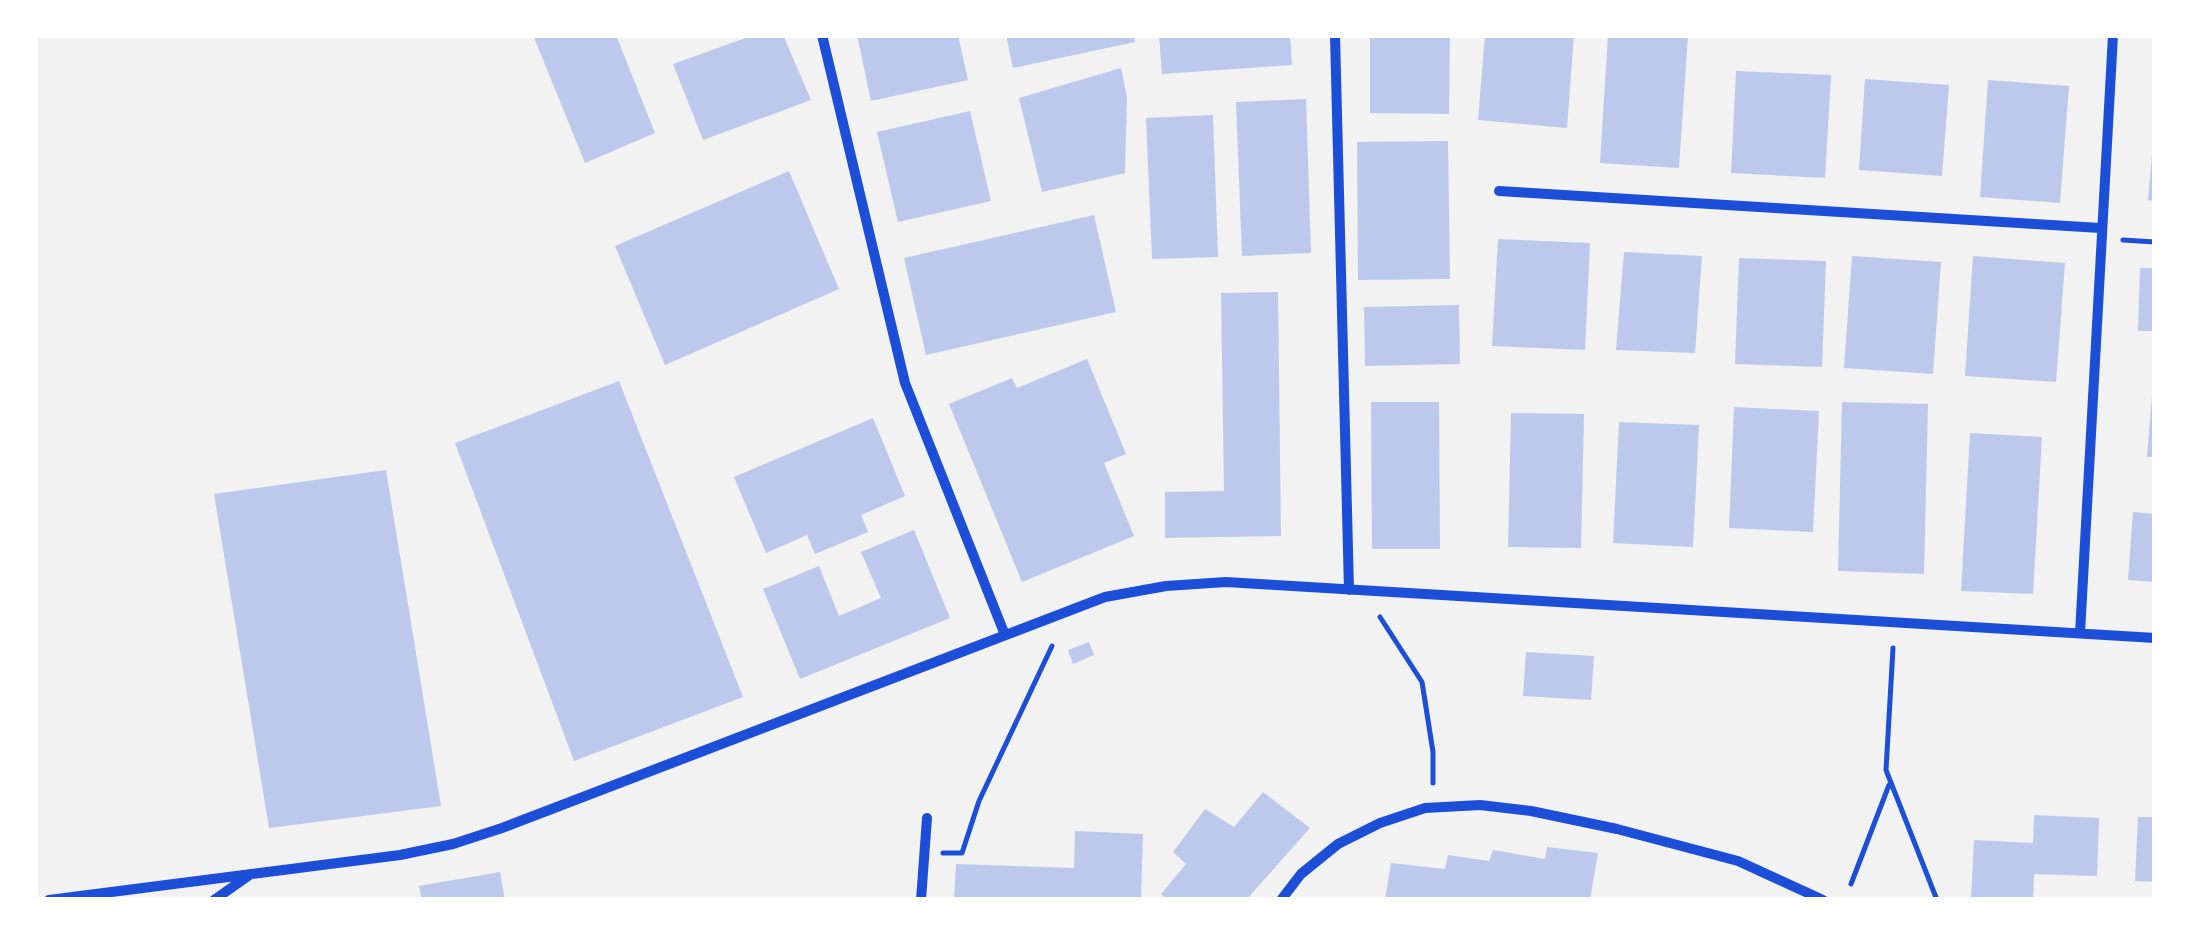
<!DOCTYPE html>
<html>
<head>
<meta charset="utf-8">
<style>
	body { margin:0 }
	#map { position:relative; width:2190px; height:935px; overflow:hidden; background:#f2f2f2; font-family:Montserrat,sans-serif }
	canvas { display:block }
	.frame { position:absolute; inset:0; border:38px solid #fff; pointer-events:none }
</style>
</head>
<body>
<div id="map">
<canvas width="2190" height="935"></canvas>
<div class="frame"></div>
</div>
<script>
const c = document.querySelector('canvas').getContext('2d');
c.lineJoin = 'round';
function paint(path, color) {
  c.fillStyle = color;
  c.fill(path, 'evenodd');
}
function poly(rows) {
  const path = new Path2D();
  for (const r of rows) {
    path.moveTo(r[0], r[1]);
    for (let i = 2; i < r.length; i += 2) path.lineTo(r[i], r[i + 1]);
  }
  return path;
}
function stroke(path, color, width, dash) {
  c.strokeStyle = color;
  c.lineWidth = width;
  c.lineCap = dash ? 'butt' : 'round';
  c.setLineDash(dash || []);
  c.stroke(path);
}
paint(poly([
	[533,35,616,35,655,133,585,163],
	[754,35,783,35,811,100,703,140,673,64],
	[857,35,958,35,968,80,871,101],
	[1006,35,1133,35,1135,42,1013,68],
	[1159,35,1290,35,1292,65,1162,74],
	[1370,35,1450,35,1449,114,1370,113],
	[1485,35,1574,35,1567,128,1478,120],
	[1608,35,1688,35,1679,168,1600,163],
	[1121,68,1127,97,1125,173,1042,192,1019,98],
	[1736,71,1831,75,1825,178,1731,173],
	[1865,79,1949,85,1942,176,1859,170],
	[1988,80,2069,86,2060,203,1980,197],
	[1306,99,1311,253,1242,256,1236,102],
	[970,111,991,201,898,222,877,132],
	[1213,115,1218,257,1152,259,1146,118],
	[1448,141,1450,279,1358,280,1357,142],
	[2152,154,2155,155,2155,201,2148,200],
	[789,171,839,289,665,365,615,246],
	[1094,215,1116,312,926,355,904,258],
	[1498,239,1590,243,1585,350,1492,346],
	[1624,252,1702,256,1695,353,1616,350],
	[1852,256,1941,262,1933,374,1844,368],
	[1973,256,2065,263,2056,382,1965,376],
	[1739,258,1826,261,1822,367,1735,364],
	[2140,268,2155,268,2155,331,2138,331],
	[1278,292,1281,536,1165,538,1165,492,1224,491,1221,293],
	[1459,305,1460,364,1365,366,1364,307],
	[1087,359,1126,454,1104,463,1134,536,1022,582,949,404,1012,378,1017,388],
	[619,381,743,697,574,761,455,443],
	[2152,397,2155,397,2155,457,2147,457],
	[1371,402,1439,402,1440,549,1372,549],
	[1842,402,1928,404,1924,574,1838,571],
	[1734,407,1819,411,1813,532,1729,528],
	[1511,413,1584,414,1581,548,1508,547],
	[873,418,905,496,861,515,868,532,815,554,807,535,766,553,734,477],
	[1619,422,1699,425,1693,547,1613,543],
	[1970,433,2042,437,2033,594,1961,591],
	[386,470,441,806,269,828,214,494],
	[2133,512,2155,514,2155,582,2128,580],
	[914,530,950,618,800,679,763,589,819,566,839,616,881,598,861,552],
	[1089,642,1094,655,1073,664,1068,650],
	[1526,652,1594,656,1591,700,1523,696],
	[1263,792,1310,828,1246,900,1169,900,1161,894,1186,864,1173,852,1205,809,1234,827],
	[2034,815,2099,818,2097,876,2034,874,2033,900,1971,899,1974,840,2033,843],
	[2138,817,2155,817,2155,882,2135,881],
	[1075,831,1143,834,1141,900,954,900,956,864,1074,868],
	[1547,847,1598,853,1590,900,1385,900,1391,863,1445,869,1448,855,1489,861,1493,850,1545,859],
	[500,872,505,900,422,900,419,886]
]), '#bdc9ec');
stroke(poly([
	[2123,240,2155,242],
	[1380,617,1422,682,1433,752,1433,783],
	[1893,648,1886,770,1937,900],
	[943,853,962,853,979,801,1052,646],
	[1851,884,1889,785]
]), '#1d4ed8', 5);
stroke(poly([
	[822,35,905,383,1005,635],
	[1335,35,1349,590],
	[1499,191,2100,228],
	[2080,633,2113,35],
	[49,900,400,855,453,844,502,828,1105,597,1166,586,1226,582,2155,638],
	[214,900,251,874],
	[921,900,927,818],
	[1281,900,1301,874,1338,844,1380,823,1425,808,1480,805,1531,811,1617,829,1738,861,1823,900]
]), '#1d4ed8', 10);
</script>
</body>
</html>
